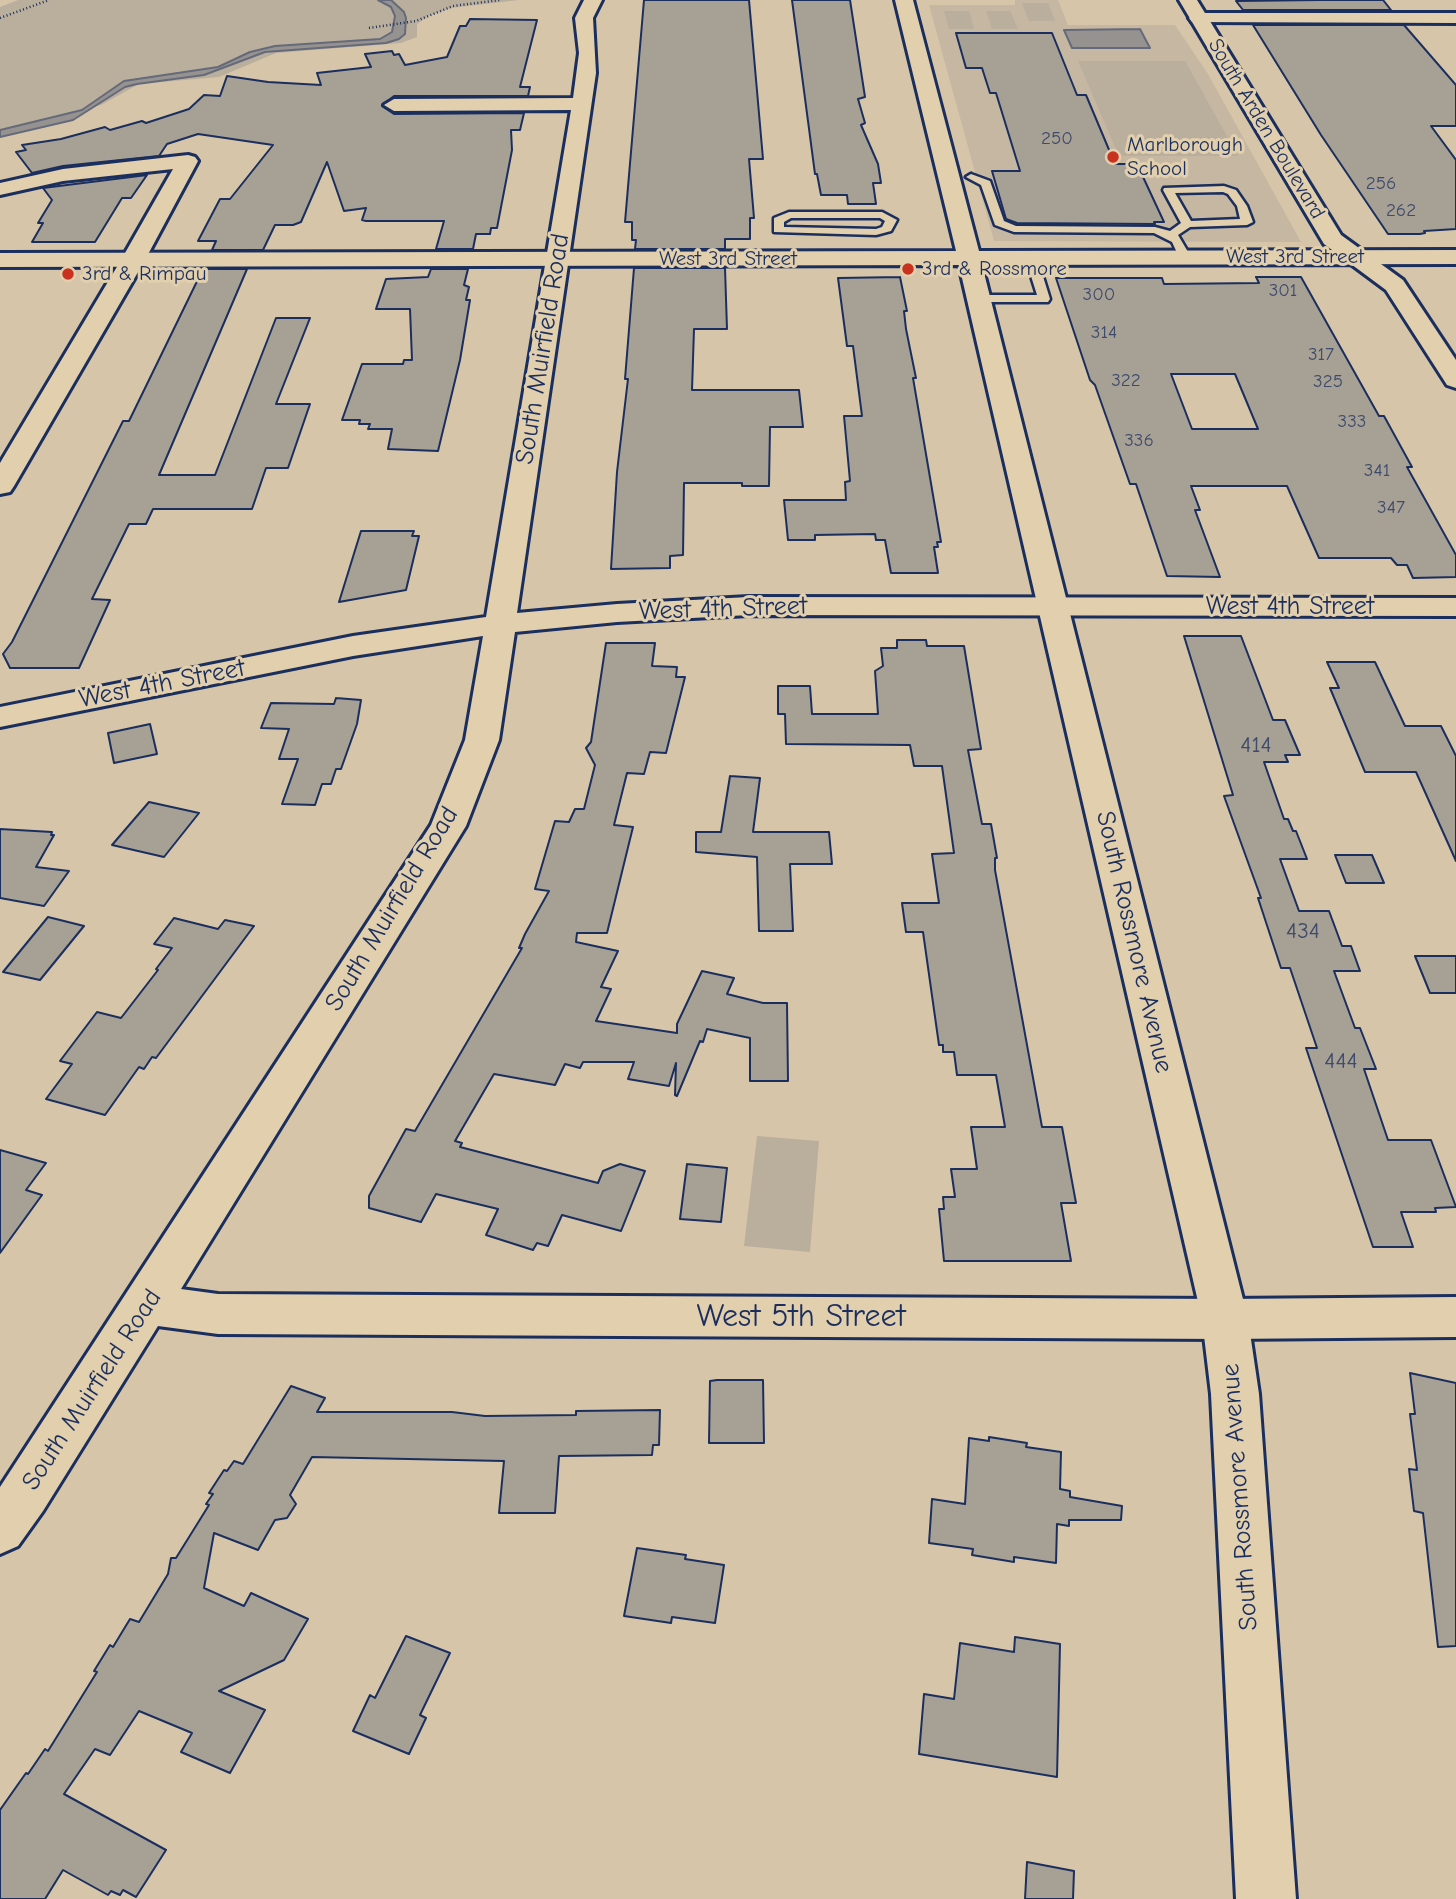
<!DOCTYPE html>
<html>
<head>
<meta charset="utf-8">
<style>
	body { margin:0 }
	canvas { display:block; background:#d6c5a8 }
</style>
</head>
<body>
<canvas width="1456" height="1899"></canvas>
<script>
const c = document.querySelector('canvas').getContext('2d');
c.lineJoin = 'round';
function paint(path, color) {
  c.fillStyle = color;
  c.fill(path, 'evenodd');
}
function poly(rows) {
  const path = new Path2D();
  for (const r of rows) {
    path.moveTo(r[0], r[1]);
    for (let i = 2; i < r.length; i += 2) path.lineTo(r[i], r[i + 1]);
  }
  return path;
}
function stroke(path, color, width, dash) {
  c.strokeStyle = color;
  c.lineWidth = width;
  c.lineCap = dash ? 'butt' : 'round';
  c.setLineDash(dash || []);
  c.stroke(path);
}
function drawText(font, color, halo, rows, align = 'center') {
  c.font = font + ' "Comic Neue",sans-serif';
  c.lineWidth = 6;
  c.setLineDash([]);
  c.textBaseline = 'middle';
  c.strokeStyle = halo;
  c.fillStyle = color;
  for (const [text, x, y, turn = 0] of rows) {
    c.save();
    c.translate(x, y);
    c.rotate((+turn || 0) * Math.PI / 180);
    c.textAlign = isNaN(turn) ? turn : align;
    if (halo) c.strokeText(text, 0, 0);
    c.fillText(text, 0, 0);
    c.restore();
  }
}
paint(poly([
	[1015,0,1058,0,1068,25,1175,25,1208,74,1301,242,994,241,929,5,1015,5]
]), '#c5b7a1');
paint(poly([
	[18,0,519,0,451,8,429,16,417,24,417,37,401,43,276,53,219,77,139,84,101,105,0,130,0,7],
	[1022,3,1048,3,1055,21,1029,21],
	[944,11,969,11,974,29,949,29],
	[986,11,1010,11,1018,29,992,29],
	[1078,61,1185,61,1238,156,1119,156],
	[757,1136,819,1141,810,1252,744,1246]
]), '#baaf9d');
const water = poly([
	[378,0,391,0,404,12,406,18,405,34,399,39,386,43,265,52,204,75,137,84,125,87,73,120,0,137,0,130,82,110,124,81,218,67,250,52,275,46,380,39,392,32,395,16,391,7,378,0],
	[1140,29,1150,48,1072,48,1064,30,1140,29]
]);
paint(water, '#96928f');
stroke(water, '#656a7b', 2);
const building = poly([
	[644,0,749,0,763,159,749,159,754,218,750,218,750,239,725,239,725,249,635,249,636,240,632,240,632,222,625,222,644,0],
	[792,0,850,0,865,97,858,99,865,123,861,125,878,164,881,183,873,183,876,204,848,204,847,195,821,195,817,174,815,174,792,0],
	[1321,0,1383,0,1391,10,1243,10,1236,1,1321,0],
	[470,19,537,20,520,87,530,87,528,96,394,96,382,106,394,114,524,113,520,130,511,130,512,150,497,228,491,228,490,234,476,234,473,249,436,249,444,221,366,221,362,220,366,208,344,211,327,162,301,222,293,225,275,225,263,250,212,250,216,241,198,241,220,199,230,199,273,145,198,134,167,144,159,156,63,166,32,173,16,152,26,150,22,145,61,139,105,127,110,130,142,121,146,123,189,109,204,95,220,96,227,76,268,82,321,85,317,73,371,67,365,54,392,51,394,55,399,54,405,65,447,57,460,26,466,26,470,19],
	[1253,25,1404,25,1456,85,1456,126,1431,126,1456,160,1456,229,1424,231,1425,233,1420,234,1388,234,1321,135,1253,25],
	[956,33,1052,33,1077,95,1086,95,1115,164,1137,164,1164,222,1154,222,1155,224,1017,223,1006,219,992,171,1020,171,996,93,990,93,982,68,966,68,956,33],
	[147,175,131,198,122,198,95,242,32,242,43,223,38,223,52,200,43,188,147,175],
	[634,268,725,268,727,329,694,329,692,390,799,390,803,427,770,427,769,486,742,486,742,483,684,483,683,555,670,556,670,568,611,569,617,472,628,379,625,379,634,268],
	[203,269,247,269,159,475,215,475,276,318,310,318,276,404,310,404,288,468,266,468,252,509,153,509,146,524,129,524,92,599,110,600,79,668,10,668,3,654,12,642,123,421,129,421,203,269],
	[431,269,468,269,464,285,469,287,466,300,470,300,460,360,438,451,388,449,392,429,368,429,370,424,359,424,360,420,342,420,362,364,403,364,404,360,412,360,410,309,376,309,386,279,428,277,431,269],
	[900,277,907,311,904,311,906,329,916,378,913,378,941,542,937,542,938,547,934,547,938,573,891,573,885,540,876,540,875,534,815,535,815,540,788,540,784,500,846,500,845,482,850,481,844,416,862,416,853,346,847,346,838,278,900,277],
	[1256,277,1301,277,1379,416,1384,416,1412,467,1407,467,1456,555,1456,577,1413,578,1407,565,1397,565,1391,558,1319,558,1287,486,1191,486,1200,510,1195,510,1220,577,1167,576,1136,484,1130,484,1095,385,1090,380,1056,278,1162,278,1164,284,1259,283,1256,277],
	[1171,374,1235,374,1258,429,1192,429,1171,374],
	[361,531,414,531,412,536,419,536,406,590,339,602,361,531],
	[1184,636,1241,636,1273,720,1285,720,1300,755,1285,755,1288,762,1264,762,1284,819,1288,819,1293,831,1296,831,1307,859,1280,859,1299,911,1329,911,1342,946,1351,946,1360,971,1334,971,1355,1028,1360,1028,1376,1069,1364,1069,1388,1140,1431,1140,1456,1207,1435,1208,1436,1212,1401,1212,1413,1247,1373,1247,1306,1048,1317,1048,1290,968,1281,968,1258,898,1261,898,1224,796,1233,795,1184,636],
	[897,640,926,640,927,646,964,646,981,749,968,750,982,824,991,824,997,858,995,858,995,870,1042,1127,1062,1127,1076,1203,1061,1203,1071,1261,944,1261,939,1209,944,1209,943,1197,955,1197,951,1169,977,1169,971,1127,1005,1127,996,1075,957,1075,954,1052,943,1052,943,1045,939,1045,923,932,906,932,902,903,939,903,932,854,954,853,942,766,914,766,910,745,786,744,785,714,778,714,778,686,810,686,812,714,878,714,875,671,883,666,881,648,897,648,897,640],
	[606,643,655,643,652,666,677,667,676,677,685,677,666,753,650,752,644,774,627,773,614,825,633,827,607,933,577,933,576,942,618,951,601,987,611,989,596,1021,677,1033,677,1024,702,971,734,978,727,994,763,1003,787,1003,788,1081,750,1081,750,1038,707,1029,703,1042,700,1041,677,1096,675,1095,676,1063,669,1086,628,1079,634,1062,583,1062,580,1068,565,1064,555,1085,494,1074,455,1141,462,1143,460,1147,598,1183,603,1171,620,1164,645,1171,621,1231,562,1215,548,1246,537,1243,533,1250,486,1235,498,1209,436,1194,421,1222,369,1208,369,1196,406,1129,415,1131,522,948,519,948,525,934,549,891,535,889,555,821,569,822,575,809,584,809,595,765,586,748,591,742,606,643],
	[1327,662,1375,662,1405,726,1441,726,1456,756,1456,861,1416,772,1365,772,1330,688,1339,688,1327,662],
	[336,698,361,700,357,724,341,769,336,769,331,784,322,784,315,805,282,804,298,759,279,759,289,729,261,728,271,703,334,704,336,698],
	[150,724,157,754,114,763,108,733,150,724],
	[730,776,760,778,753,832,829,832,832,864,790,864,793,931,759,931,757,857,696,852,696,832,721,832,730,776],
	[149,802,199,813,164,857,112,845,149,802],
	[0,829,52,832,51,835,54,835,36,867,69,871,44,906,0,898,0,829],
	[1335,855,1372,855,1384,883,1346,883,1335,855],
	[48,917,84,926,40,980,3,972,48,917],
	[174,918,218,929,225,920,254,926,156,1058,152,1057,144,1069,139,1067,105,1115,46,1099,72,1064,60,1061,97,1012,121,1018,158,970,156,969,172,948,154,944,174,918],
	[1415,956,1456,956,1456,993,1430,993,1415,956],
	[0,1150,46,1163,26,1190,42,1195,0,1253,0,1150],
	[687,1164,727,1168,721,1222,680,1219,687,1164],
	[1410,1373,1456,1383,1456,1646,1438,1647,1423,1513,1414,1511,1409,1469,1417,1470,1410,1414,1415,1414,1410,1373],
	[717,1380,763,1380,764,1443,709,1443,710,1381,717,1380],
	[291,1386,325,1398,317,1412,452,1412,485,1416,576,1415,576,1411,660,1410,659,1445,653,1445,652,1455,559,1456,555,1513,499,1513,504,1461,312,1457,290,1495,296,1504,287,1518,275,1520,258,1550,214,1533,204,1588,244,1606,251,1593,308,1619,284,1660,219,1691,265,1710,230,1773,181,1752,192,1733,139,1711,110,1755,95,1749,64,1794,166,1850,136,1897,123,1890,120,1895,111,1891,108,1895,63,1870,45,1899,0,1899,0,1810,26,1773,28,1774,45,1749,48,1751,97,1672,94,1671,110,1645,113,1647,130,1619,139,1622,168,1574,171,1558,176,1558,209,1505,206,1504,213,1494,209,1493,224,1470,227,1471,234,1461,243,1464,291,1386],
	[989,1437,1027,1443,1026,1447,1061,1452,1060,1489,1070,1491,1070,1497,1122,1506,1121,1520,1069,1520,1069,1526,1057,1524,1056,1563,1014,1557,1014,1562,972,1555,973,1549,929,1543,932,1499,965,1504,969,1438,989,1441,989,1437],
	[637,1548,686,1555,685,1559,724,1565,715,1623,672,1617,671,1623,624,1616,637,1548],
	[406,1636,450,1653,420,1715,426,1718,409,1754,353,1731,370,1695,375,1698,406,1636],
	[1015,1637,1060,1644,1057,1777,919,1754,924,1694,954,1699,960,1643,1014,1652,1015,1637],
	[1027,1862,1074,1871,1073,1899,1025,1899,1027,1862]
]);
paint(building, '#a7a095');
stroke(building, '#1b2f5e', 2);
const service = poly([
	[971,174,990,181,1004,221,1016,226,1155,227,1170,231,1181,223,1163,190,1164,188,1224,186,1236,190,1247,206,1253,222,1247,225,1190,227,1178,235,1191,257,1185,260,1179,257,1172,242,1154,233,1014,232,995,225,981,185,966,177,971,174],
	[1223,192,1228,194,1237,206,1240,219,1191,221,1175,193,1223,192],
	[789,212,882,212,897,220,891,231,876,235,774,232,774,218,789,212],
	[791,218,880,218,885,221,882,227,876,229,784,227,784,222,791,218],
	[1031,254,1037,257,1050,299,1048,302,975,302,975,296,979,295,1037,295,1025,257,1031,254]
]);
const minor = poly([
	[584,0,602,0,593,18,596,73,517,613,617,604,749,597,1456,598,1456,616,749,615,617,622,515,632,499,740,466,826,181,1289,218,1294,1225,1299,1456,1297,1456,1337,1225,1339,218,1334,158,1326,43,1511,18,1546,0,1554,0,1487,431,825,465,740,483,636,353,656,0,727,0,707,353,636,486,617,571,110,394,111,384,105,394,99,573,98,579,53,575,18,584,0],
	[1198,13,1456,13,1456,23,1192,22,1189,18,1198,13],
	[188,155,195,157,198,161,145,260,141,265,133,267,125,265,121,260,173,169,63,181,0,195,0,183,63,169,188,155]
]);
const tertiary = poly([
	[1179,0,1197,0,1341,235,1403,280,1456,360,1456,388,1447,385,1386,290,1324,244,1179,0],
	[133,253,141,255,145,260,14,486,10,492,0,494,0,463,121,260,125,255,133,253]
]);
const secondary = poly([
	[895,0,913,0,979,251,1456,250,1456,264,982,265,1248,1319,1259,1394,1296,1899,1236,1899,1211,1394,1202,1319,959,265,0,267,0,253,956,251,895,0]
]);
stroke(service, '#1b2f5e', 5);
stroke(minor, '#1b2f5e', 6);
stroke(tertiary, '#1b2f5e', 6);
stroke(secondary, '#1b2f5e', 6);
stroke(poly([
	[0,18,49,0],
	[369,28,416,21,453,6,500,0]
]), '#1b2f5e', 2.5, [1, 2.5]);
paint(service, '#e2cfad');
paint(minor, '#e2cfad');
paint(tertiary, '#e2cfad');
paint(secondary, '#e2cfad');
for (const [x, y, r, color] of [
	[1113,157,7,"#c8321e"],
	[908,269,7,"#c8321e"],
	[68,274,7,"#c8321e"]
]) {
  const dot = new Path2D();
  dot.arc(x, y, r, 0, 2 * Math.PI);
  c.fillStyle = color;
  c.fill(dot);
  stroke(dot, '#e2cfad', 2.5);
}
drawText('19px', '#3e4b6c', null, [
	["250",1057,139],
	["256",1381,184],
	["262",1401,211],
	["301",1283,291],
	["300",1099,295],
	["314",1104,333],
	["317",1321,355],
	["322",1126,381],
	["325",1328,382],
	["333",1352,422],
	["336",1139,441],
	["341",1377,471],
	["347",1391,508]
]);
drawText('21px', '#1b2f5e', '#e2cfad', [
	["South Arden Boulevard",1266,129,59],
	["West 3rd Street",1295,257],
	["West 3rd Street",728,259]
]);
drawText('21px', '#1b2f5e', '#e2cfad', [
	["Marlborough",1127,145],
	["School",1127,169],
	["3rd & Rossmore",922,269],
	["3rd & Rimpau",82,274]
], 'left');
drawText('23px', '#3e4b6c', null, [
	["414",1256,745],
	["434",1303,931],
	["444",1341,1061]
]);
drawText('26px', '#1b2f5e', '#e2cfad', [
	["South Muirfield Road",543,349,-81],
	["West 4th Street",1290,607],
	["West 4th Street",723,609,-2],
	["West 4th Street",162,684,-11],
	["South Muirfield Road",392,909,-59],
	["South Rossmore Avenue",1134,942,77],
	["South Muirfield Road",92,1390,-57],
	["South Rossmore Avenue",1240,1497,-94]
]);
drawText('32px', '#1b2f5e', '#e2cfad', [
	["West 5th Street",801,1317]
]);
</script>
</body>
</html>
